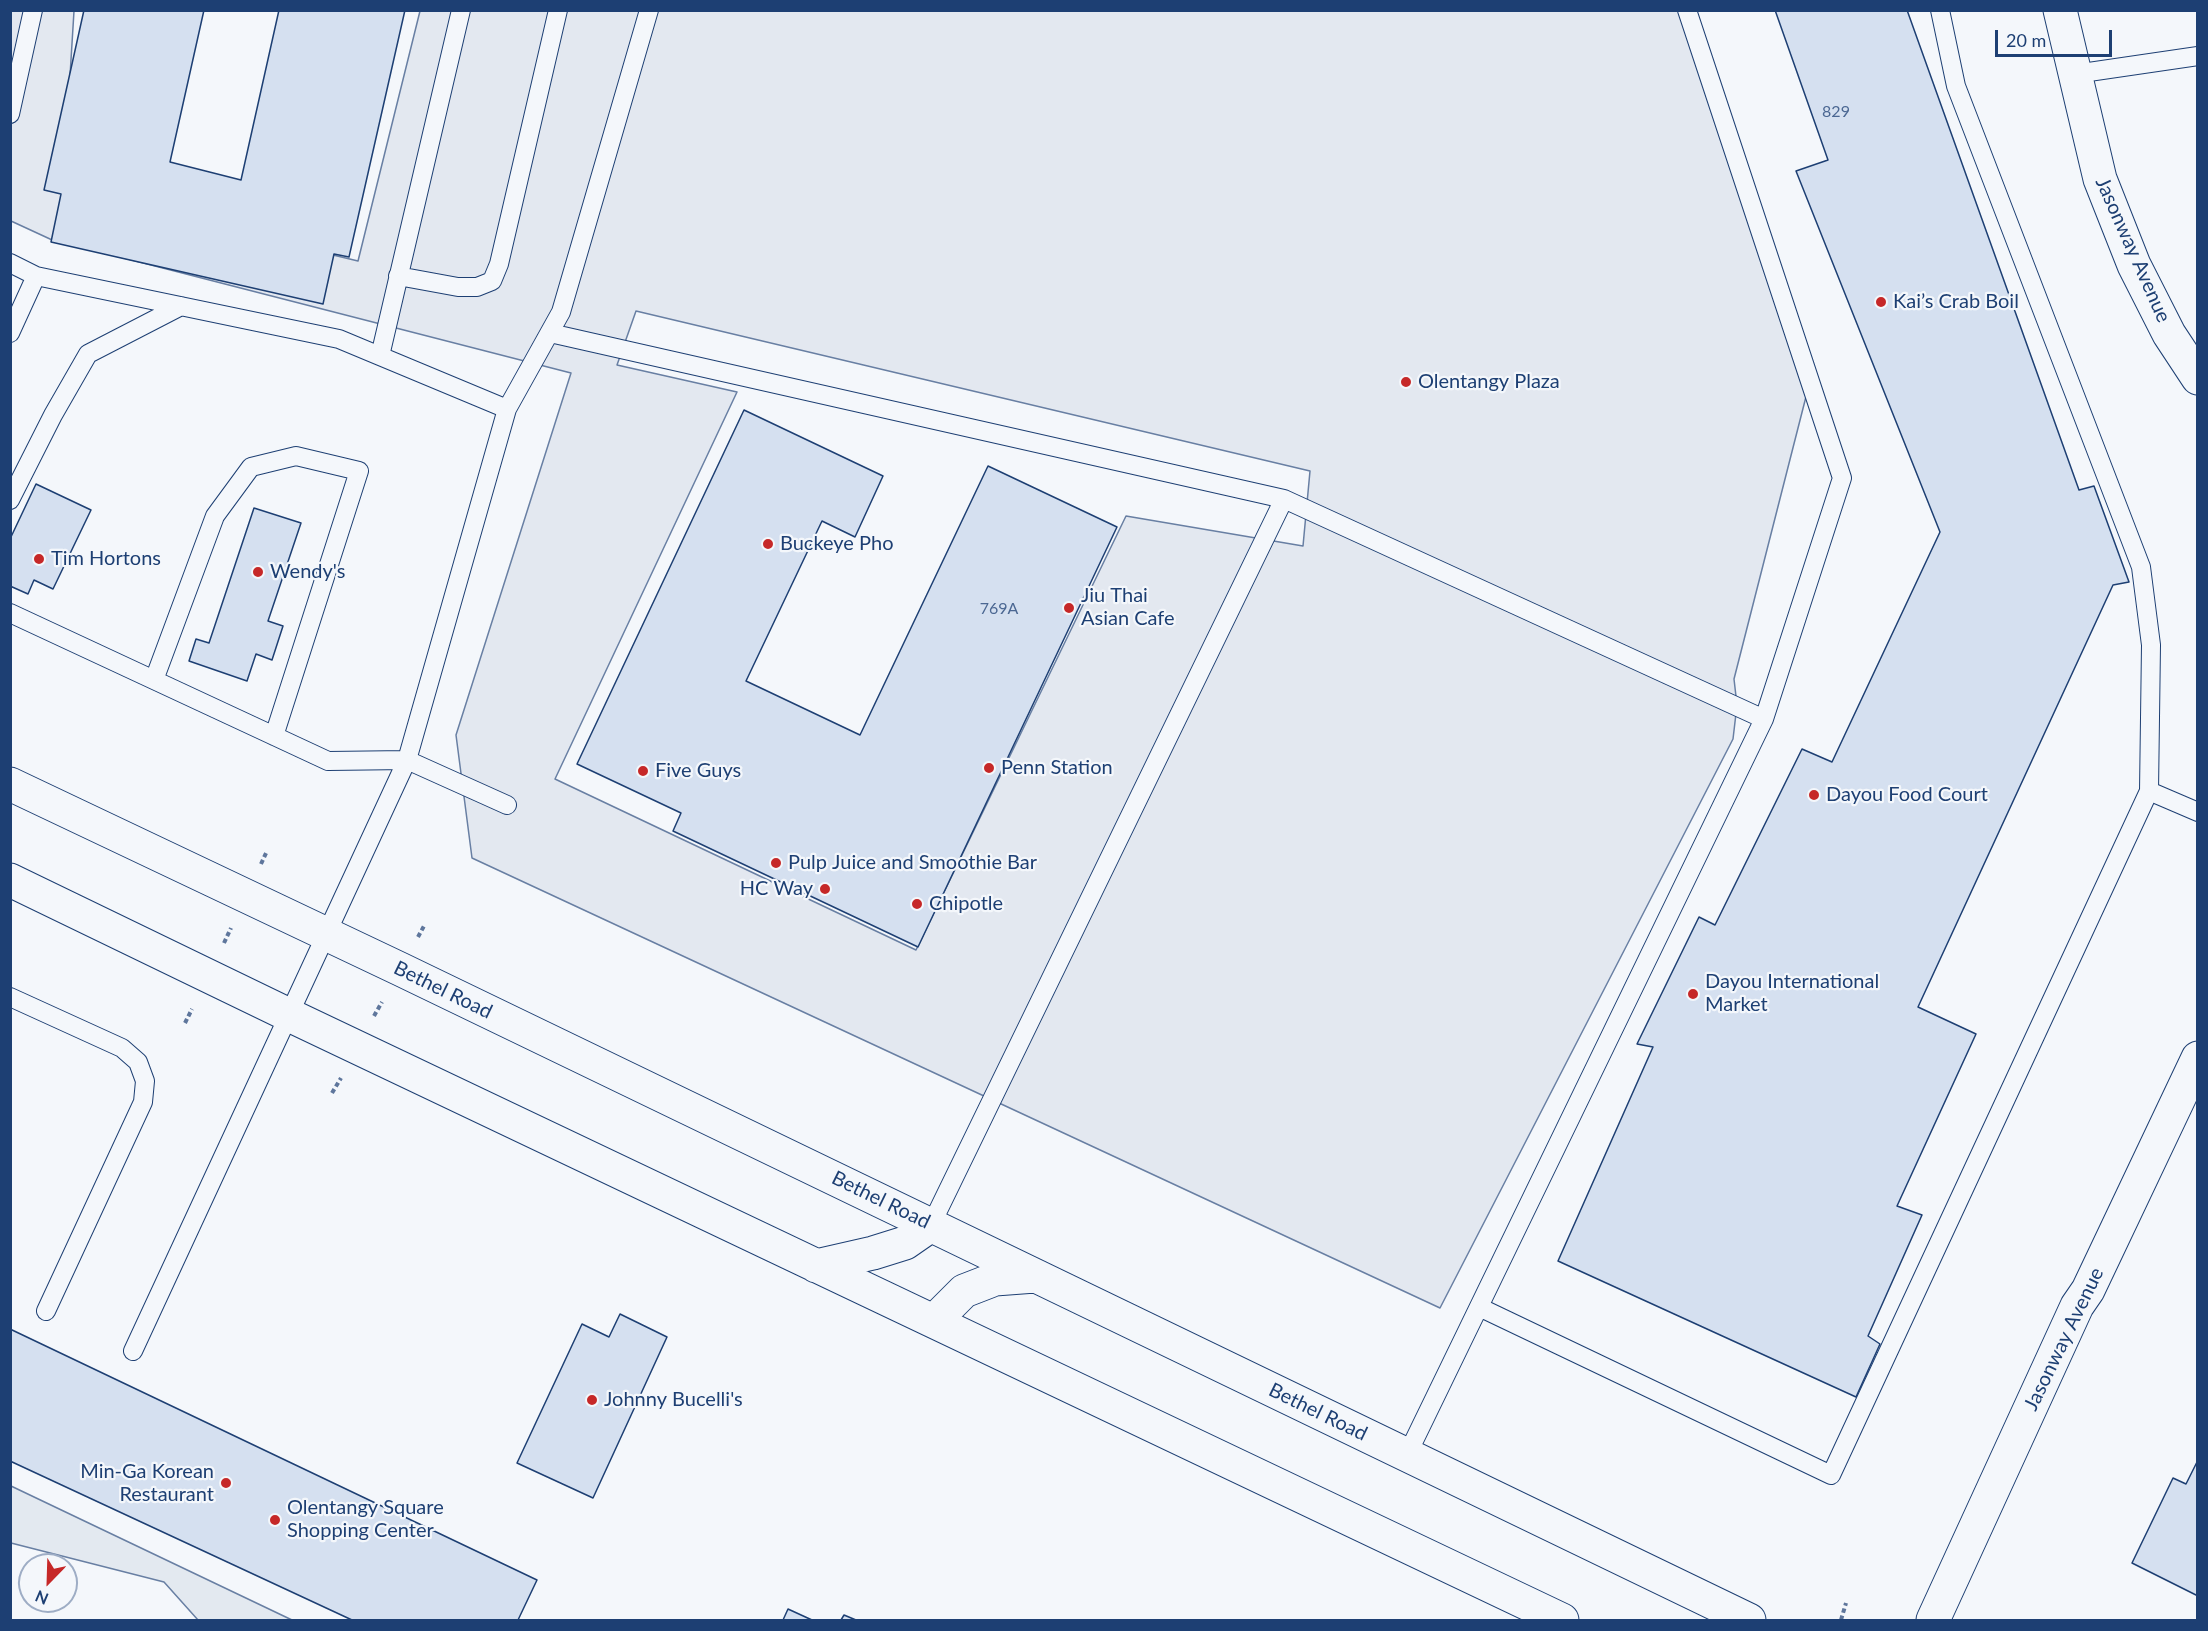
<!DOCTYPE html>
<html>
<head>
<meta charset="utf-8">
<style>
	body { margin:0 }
	#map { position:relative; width:2208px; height:1631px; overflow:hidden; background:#f4f7fb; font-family:Lato,sans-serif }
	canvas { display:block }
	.frame { position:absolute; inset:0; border:12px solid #1d3f73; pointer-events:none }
	.north { position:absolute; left:18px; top:1553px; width:60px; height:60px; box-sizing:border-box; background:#f4f7fb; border:2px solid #9eadc5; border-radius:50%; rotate:203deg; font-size:16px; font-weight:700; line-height:24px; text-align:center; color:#1d3f73 }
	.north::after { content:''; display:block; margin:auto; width:21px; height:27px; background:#c62828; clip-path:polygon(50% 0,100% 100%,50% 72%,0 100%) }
	.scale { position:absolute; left:1995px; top:30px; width:117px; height:27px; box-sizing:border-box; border:3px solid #1d3f73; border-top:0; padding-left:8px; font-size:18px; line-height:21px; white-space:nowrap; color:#1d3f73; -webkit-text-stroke:4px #f4f7fb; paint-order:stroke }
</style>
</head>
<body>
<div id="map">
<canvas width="2208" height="1631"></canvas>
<div class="frame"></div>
<div class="north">N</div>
<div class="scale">20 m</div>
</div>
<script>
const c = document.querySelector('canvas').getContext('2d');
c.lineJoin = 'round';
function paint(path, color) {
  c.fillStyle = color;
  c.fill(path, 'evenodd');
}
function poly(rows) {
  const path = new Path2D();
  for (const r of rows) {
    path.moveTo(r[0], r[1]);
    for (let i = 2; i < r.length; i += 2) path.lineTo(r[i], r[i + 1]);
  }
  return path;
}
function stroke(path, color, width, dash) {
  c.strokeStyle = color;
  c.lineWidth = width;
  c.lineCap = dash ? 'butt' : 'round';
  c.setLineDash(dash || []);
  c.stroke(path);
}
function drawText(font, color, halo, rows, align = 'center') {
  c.font = font + ' Lato,sans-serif';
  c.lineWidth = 4.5;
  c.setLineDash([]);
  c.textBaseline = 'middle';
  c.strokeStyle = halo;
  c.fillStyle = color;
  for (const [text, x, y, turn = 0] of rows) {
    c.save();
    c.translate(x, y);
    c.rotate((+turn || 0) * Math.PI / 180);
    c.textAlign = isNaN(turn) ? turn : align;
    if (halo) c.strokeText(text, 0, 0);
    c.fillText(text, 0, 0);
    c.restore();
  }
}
const green = poly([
	[10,1486,11,1486,292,1620,198,1620,164,1582,11,1543,10,1486]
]);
paint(green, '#e3e9f0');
stroke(green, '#687fa3', 1.5);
const parking = poly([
	[11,11,74,11,63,190,358,261,420,11,1687,11,1810,381,1734,679,1737,705,1733,739,1440,1308,472,858,456,735,571,373,50,239,11,221,11,11],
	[636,311,1310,471,1303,546,1126,516,916,950,555,779,737,392,617,365,636,311]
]);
paint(parking, '#e3e8f0');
stroke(parking, '#687fa3', 1.5);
const building = poly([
	[84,10,204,10,170,162,241,180,279,10,405,10,349,257,334,254,323,304,51,242,61,194,44,190,84,10],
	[1775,10,1907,10,2079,490,2094,486,2129,582,2113,585,1918,1007,1976,1034,1897,1206,1922,1215,1868,1336,1880,1344,1856,1397,1558,1261,1653,1047,1637,1044,1699,917,1715,925,1802,749,1832,762,1940,532,1796,171,1828,160,1775,10],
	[744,410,883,476,855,537,822,521,746,681,860,735,988,466,1117,527,918,947,673,831,681,813,577,764,744,410],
	[36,484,91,510,53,589,34,580,28,594,10,586,10,539,36,484],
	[254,508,301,523,268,621,283,626,272,660,256,654,247,681,189,661,196,639,209,643,254,508],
	[620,1314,667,1337,593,1498,517,1463,582,1324,609,1337,620,1314],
	[10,1329,537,1580,518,1620,352,1620,10,1461,10,1329],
	[2198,1460,2198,1596,2132,1563,2173,1478,2186,1484,2198,1460],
	[788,1609,812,1620,783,1620,788,1609],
	[844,1615,856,1620,841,1620,844,1615]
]);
paint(building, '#d5e0f0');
stroke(building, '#1d3f73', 1.5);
const service = poly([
	[1940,10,1956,86,2141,567,2151,645,2149,791],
	[2075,74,2198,56],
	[10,114,33,10],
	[10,263,36,276,339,339,507,409],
	[398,276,458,287,477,287,492,281,499,264,558,10],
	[10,333,36,276],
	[550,333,1284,499,1764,719,1842,478,1687,10],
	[380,356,461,10],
	[10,500,53,415,88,354,181,306],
	[10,613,328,761,407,760,507,805],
	[154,680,215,516,251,467,296,456,359,471,274,736],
	[10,997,122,1048,138,1062,145,1081,143,1102,46,1311],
	[931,1225,1284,499],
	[1479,1307,1831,1475,2149,791,2198,812],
	[133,1351,407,760,507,409,561,312,649,10],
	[1407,1455,1764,719]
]);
const tertiary = poly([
	[2060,10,2100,179,2134,265,2169,334,2198,378],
	[1933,1620,2077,1306,2088,1290,2198,1058]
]);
const primary = poly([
	[10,784,400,969,1749,1620],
	[10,880,289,1015,1562,1620],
	[816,1266,873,1253,905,1243,931,1225],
	[935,1320,964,1291,995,1279,1035,1276]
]);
stroke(service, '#1d3f73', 20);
stroke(tertiary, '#1d3f73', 35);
stroke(primary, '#1d3f73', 35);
stroke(poly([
	[261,864,267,851],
	[418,937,424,926],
	[224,943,231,928],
	[374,1016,382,1002],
	[185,1023,192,1009],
	[332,1093,341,1078],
	[1841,1620,1846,1603]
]), '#5e769c', 4, [4.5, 3]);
stroke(service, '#f4f7fb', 18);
stroke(tertiary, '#f4f7fb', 33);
stroke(primary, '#f4f7fb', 33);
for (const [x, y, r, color] of [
	[1881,302,6,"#c62828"],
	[1406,382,6,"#c62828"],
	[768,544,6,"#c62828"],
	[39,559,6,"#c62828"],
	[258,572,6,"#c62828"],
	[1069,608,6,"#c62828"],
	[989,768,6,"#c62828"],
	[643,771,6,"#c62828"],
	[1814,795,6,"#c62828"],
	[776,863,6,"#c62828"],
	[825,889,6,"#c62828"],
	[917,904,6,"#c62828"],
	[1693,994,6,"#c62828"],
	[592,1400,6,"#c62828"],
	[226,1483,6,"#c62828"],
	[275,1520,6,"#c62828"]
]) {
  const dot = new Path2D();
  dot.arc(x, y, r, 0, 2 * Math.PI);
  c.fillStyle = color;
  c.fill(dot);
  stroke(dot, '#f4f7fb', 2);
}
drawText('16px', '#4b6792', null, [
	["829",1836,112],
	["769A",999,609]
]);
drawText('20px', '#1d3f73', '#f4f7fb', [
	["Jasonway Avenue",2133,250,66],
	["Bethel Road",443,990,26],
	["Bethel Road",881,1200,26],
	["Jasonway Avenue",2064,1339,-64],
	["Bethel Road",1318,1412,26]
]);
drawText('20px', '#1d3f73', '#f4f7fb', [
	["Kai’s Crab Boil",1893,302],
	["Olentangy Plaza",1418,382],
	["Buckeye Pho",780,544],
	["Tim Hortons",51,559],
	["Wendy's",270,572],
	["Jiu Thai",1081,596],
	["Asian Cafe",1081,619],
	["Penn Station",1001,768],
	["Five Guys",655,771],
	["Dayou Food Court",1826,795],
	["Pulp Juice and Smoothie Bar",788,863],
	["HC Way",813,889,"right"],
	["Chipotle",929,904],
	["Dayou International",1705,982],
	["Market",1705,1005],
	["Johnny Bucelli's",604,1400],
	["Min-Ga Korean",214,1472,"right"],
	["Restaurant",214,1495,"right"],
	["Olentangy Square",287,1508],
	["Shopping Center",287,1531]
], 'left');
</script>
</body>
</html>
